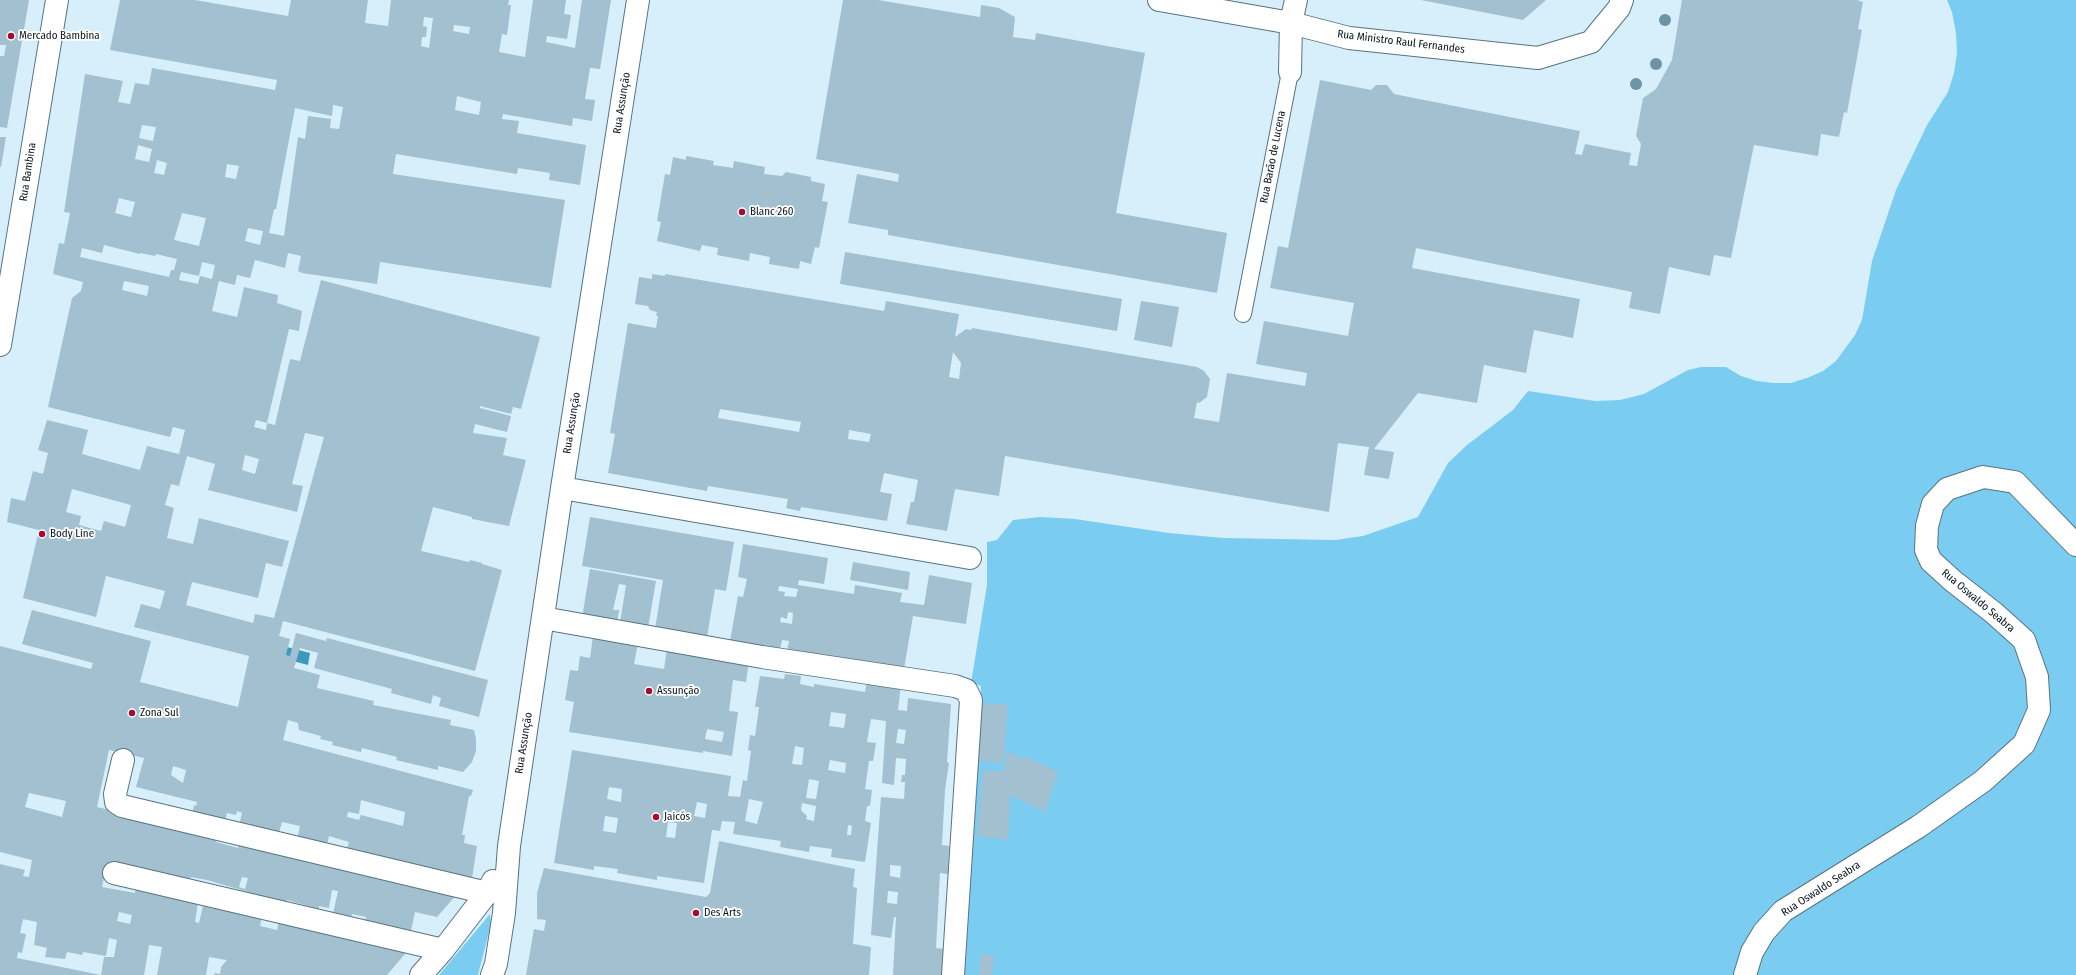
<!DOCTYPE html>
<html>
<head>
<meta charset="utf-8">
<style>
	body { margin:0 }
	canvas { display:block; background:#d6effb }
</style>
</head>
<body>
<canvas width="2076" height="975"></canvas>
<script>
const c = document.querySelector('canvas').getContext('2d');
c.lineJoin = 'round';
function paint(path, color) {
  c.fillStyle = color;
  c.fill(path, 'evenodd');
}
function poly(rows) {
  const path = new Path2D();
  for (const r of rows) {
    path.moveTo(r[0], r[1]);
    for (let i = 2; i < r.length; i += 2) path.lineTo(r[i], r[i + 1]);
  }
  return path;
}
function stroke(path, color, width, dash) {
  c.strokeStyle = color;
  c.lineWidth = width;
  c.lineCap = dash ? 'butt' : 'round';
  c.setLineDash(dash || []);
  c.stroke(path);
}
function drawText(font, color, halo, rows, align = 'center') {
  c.font = font + ' "Fira Sans Condensed",sans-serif';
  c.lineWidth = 3.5;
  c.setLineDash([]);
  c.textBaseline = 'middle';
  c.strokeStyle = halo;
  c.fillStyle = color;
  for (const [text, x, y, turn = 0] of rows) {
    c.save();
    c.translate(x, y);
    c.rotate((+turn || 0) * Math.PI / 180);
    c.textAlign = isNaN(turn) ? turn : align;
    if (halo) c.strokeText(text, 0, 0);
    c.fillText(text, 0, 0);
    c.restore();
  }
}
paint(poly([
	[1947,0,2076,0,2076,975,962,975,981,686,971,683,987,585,987,542,997,540,1013,520,1040,517,1075,519,1169,533,1223,538,1335,540,1363,536,1418,517,1448,463,1467,445,1513,410,1528,391,1595,401,1620,400,1644,394,1688,370,1701,367,1726,367,1741,376,1757,381,1774,383,1791,383,1807,378,1823,371,1836,361,1855,335,1862,320,1872,261,1896,190,1927,125,1948,92,1954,73,1957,53,1956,33,1952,12],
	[490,914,491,924,478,975,439,975]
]), '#7acdf1');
paint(poly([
	[268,642,310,653,308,665,293,661]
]), '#3e99be');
paint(poly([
	[0,0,29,0,7,128,0,127,0,56,4,56,6,45,0,45],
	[120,0,195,0,288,16,291,0,368,0,365,23,388,26,391,0,509,0,508,5,511,5,507,35,502,34,499,52,525,57,533,0,566,0,564,14,571,15,567,39,547,36,546,42,575,48,582,0,611,0,600,69,590,68,585,99,595,100,592,121,573,118,572,126,503,114,502,119,519,121,517,133,586,145,580,185,549,180,550,173,518,168,517,174,396,154,393,174,565,200,551,288,380,262,377,284,302,273,298,271,301,256,288,253,285,268,255,260,250,278,237,275,235,285,219,281,212,311,237,317,244,287,278,295,277,303,302,311,299,331,289,329,267,423,256,420,254,427,266,430,267,423,275,425,290,359,300,361,321,280,540,337,521,409,513,407,511,414,480,406,480,408,511,416,507,432,475,424,473,433,507,438,503,455,526,460,509,526,472,519,472,517,433,507,421,551,469,562,470,560,482,563,482,564,502,570,475,671,283,621,279,636,290,639,286,655,290,656,296,633,326,641,327,638,488,680,479,717,439,706,441,698,433,695,431,704,391,693,392,689,314,668,318,653,300,648,294,668,320,675,317,688,374,701,373,705,451,720,450,725,474,730,476,739,476,751,472,762,463,772,438,766,438,770,396,760,397,757,362,748,361,752,332,745,333,742,320,739,321,736,299,730,298,723,288,720,283,740,473,790,471,796,469,796,462,835,465,835,464,843,477,846,471,885,346,852,349,842,329,836,327,844,298,836,300,826,282,822,277,840,238,830,242,813,237,811,236,815,227,813,224,826,191,819,194,805,196,806,197,802,136,787,144,758,109,750,97,807,218,835,216,842,238,848,240,840,459,892,437,917,415,912,411,931,365,921,366,917,352,914,351,918,333,914,338,891,332,890,329,908,319,906,319,909,287,900,286,903,207,880,191,877,190,882,107,864,102,887,135,893,137,881,198,902,195,922,199,923,203,906,215,909,217,901,263,912,260,926,277,930,280,916,410,948,387,975,214,975,215,973,220,974,221,967,227,960,209,957,206,975,157,975,162,947,149,945,144,975,101,975,104,957,114,957,117,940,109,938,106,956,83,952,82,955,67,952,65,959,45,957,47,948,34,945,37,922,23,919,20,933,26,934,22,953,18,952,17,958,101,975,0,975,0,864,25,870,23,876,29,877,32,860,0,852,0,646,91,669,93,663,22,644,32,610,151,641,140,682,238,707,249,656,134,627,141,604,160,609,165,591,106,576,96,617,23,598,39,530,7,522,11,498,25,501,33,471,43,474,48,453,38,450,47,420,88,430,82,454,140,470,147,446,179,454,185,430,173,427,170,437,48,407,72,298,81,291,83,282,53,274,59,243,64,244,70,213,64,212,85,74,123,81,118,102,130,104,135,83,149,85,152,68,275,90,277,80,110,50],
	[424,17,433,18,429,48,421,46,422,37,426,37,427,27,423,26],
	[454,25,470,27,469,34,453,31],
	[457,96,481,102,479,115,455,110],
	[333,105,343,107,339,129,330,128,331,119,308,116,305,139,298,137,284,236,269,233,274,209,276,209,295,108,332,116],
	[142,125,156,127,153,141,139,138],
	[138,145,152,149,149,162,135,159],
	[157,160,167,163,164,175,154,173],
	[227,164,239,166,236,179,225,177],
	[119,198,135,202,131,217,115,213],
	[182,213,206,218,199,246,174,240],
	[248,228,263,231,260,245,245,241],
	[104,245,140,254,140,253,155,256,156,254,177,259,174,270,171,270,169,277,80,257,82,248,102,253],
	[202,262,215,265,212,279,200,276,198,284,179,280,181,272,199,276],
	[124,281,149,286,147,296,122,290],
	[305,433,324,437,274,618,255,614,253,623,186,605,192,582,258,598,266,563,282,567,289,541,199,518,193,544,167,538,174,508,165,505,171,484,179,486,187,456,215,464,208,490,297,512,303,486,292,484],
	[245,455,259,459,255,474,242,470],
	[72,489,131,505,125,527,104,521,101,531,79,525,81,516,66,512],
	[173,766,186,770,183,783,171,775],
	[29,793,66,801,62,817,25,807],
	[361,800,405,812,403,826,361,815,359,820,347,817,348,812,359,814],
	[242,877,248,878,245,889,239,887],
	[119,912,132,915,130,924,117,921],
	[843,0,878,0,980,17,981,5,999,8,1015,17,1013,37,1035,40,1036,33,1145,53,1116,213,1227,233,1217,293,888,235,888,230,848,223,857,174,898,182,899,174,816,159],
	[1421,0,1546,0,1523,20],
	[1682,0,1857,0,1863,2,1858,29,1862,30,1847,113,1844,112,1839,137,1821,134,1818,156,1754,145,1731,258,1714,255,1710,276,1669,267,1660,314,1629,308,1632,292,1416,248,1412,268,1580,299,1573,338,1534,330,1526,373,1484,365,1477,403,1418,393,1374,449,1394,452,1389,479,1364,475,1369,447,1338,443,1329,512,1005,456,999,496,955,489,947,531,906,524,911,502,914,502,918,480,884,473,880,492,892,494,887,521,801,507,800,511,786,508,788,499,708,486,707,491,608,473,615,434,610,433,628,323,656,328,658,316,656,315,657,312,650,310,648,306,635,304,639,277,652,279,652,274,665,276,665,274,884,311,886,301,959,314,955,337,966,329,971,330,972,328,1197,367,1204,371,1210,379,1207,397,1199,403,1197,402,1194,418,1219,422,1227,373,1305,386,1307,373,1256,364,1264,321,1348,336,1354,303,1270,288,1278,246,1288,248,1320,80,1371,90,1376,85,1387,85,1394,94,1580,131,1575,154,1582,155,1585,144,1631,153,1629,165,1637,166,1641,144,1636,136,1643,98,1656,89,1672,60],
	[953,352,961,363,959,379,949,377],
	[720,409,801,422,799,432,718,418],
	[849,430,871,434,869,442,848,439],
	[0,137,6,137,1,167,0,167],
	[686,156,714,161,713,165,733,168,734,161,765,167,764,174,782,176,786,172,811,177,811,181,825,184,822,201,828,202,819,248,815,247,811,264,800,261,799,269,769,264,770,257,750,253,749,261,717,255,718,248,702,245,700,251,657,241,661,222,657,221,665,174,670,175,673,157,686,160],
	[845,252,1122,299,1117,331,840,284],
	[1141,301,1179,307,1172,347,1134,340],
	[590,517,734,542,726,591,715,589,707,637,655,629,663,580,582,566],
	[743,544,828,558,824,584,799,580,798,585,854,594,855,585,902,593,900,602,924,605,929,575,972,583,966,624,913,616,904,669,787,651,789,641,782,640,780,650,730,641,738,596,743,597,747,579,738,577],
	[779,586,798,589,796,597,784,596,785,592,778,591],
	[788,612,793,613,792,624,780,622,781,617,787,619],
	[853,562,910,572,908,590,850,580],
	[590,569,656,581,648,628,620,623,626,585,619,584,613,610,619,610,617,623,582,618],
	[593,636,638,643,634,664,664,669,667,648,749,660,746,682,733,680,729,711,738,712,732,756,703,751,703,753,569,732,574,702,565,700,570,670,578,671,580,656,590,658],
	[707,729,724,732,722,742,705,739],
	[785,674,801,676,800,684,814,687,814,684,865,692,867,681,901,684,898,710,907,711,908,698,951,704,947,762,949,763,945,790,942,845,949,846,948,874,940,873,936,948,943,949,942,975,893,975,896,917,894,917,891,938,871,935,881,797,904,799,905,782,901,782,902,775,905,775,906,759,896,758,894,785,882,783,886,721,871,719,867,742,876,743,873,761,869,761,865,789,872,790,870,806,867,806,865,821,871,823,865,862,831,857,832,849,810,846,809,852,780,847,781,841,733,834,735,822,722,821,720,831,712,830,704,883,657,876,657,880,617,873,618,869,594,866,594,870,554,863,572,750,731,776,728,796,740,797,743,780,747,781,751,751,748,750,750,735,755,736,759,707,755,707,760,676,784,679],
	[831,712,846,714,844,728,829,726],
	[898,729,906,730,904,744,896,743],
	[795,746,804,748,802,765,792,764],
	[830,760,846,763,845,773,828,770],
	[809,779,819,781,816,799,806,798],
	[609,787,622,789,621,802,607,799],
	[749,799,763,802,757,824,745,821],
	[697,802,707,804,705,818,694,816],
	[802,803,816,806,814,821,806,819,807,816,801,810],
	[605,816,618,818,616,833,603,831],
	[668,822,677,823,675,838,666,837],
	[848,825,852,826,851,835,847,835],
	[890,865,901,866,900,878,890,876],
	[888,891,898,892,897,904,887,903],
	[984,703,1008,704,1003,763,978,761,982,710,983,710],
	[1006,751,1021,758,1027,757,1058,772,1045,812,1010,795,1008,840,977,836,983,770,1004,771],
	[719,841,855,869,853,887,857,888,853,944,871,947,869,975,526,975,534,929,544,931,546,920,537,919,537,893,544,868,706,897,710,893],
	[981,954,994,956,992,975,979,975]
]), '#a2c0cf');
const service = poly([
	[1243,314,1290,72]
]);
const minor = poly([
	[1159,0,1291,23,1349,38,1538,58,1591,42,1619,8,1622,0],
	[1290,72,1291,23,1296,0],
	[0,345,57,0],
	[562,488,970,558],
	[543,618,762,657,955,686,966,690,971,700,953,975],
	[123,760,115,794,116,802,122,806,487,893],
	[114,873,443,950],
	[421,975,443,950,487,893,493,881],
	[492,975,496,964,504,913,509,846,562,488,638,0],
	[1745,975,1752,952,1764,932,1783,911,1918,827,1983,781,2024,744,2039,710,2037,677,2024,640,1994,613,1953,581,1931,561,1926,550,1927,526,1933,504,1947,489,1983,477,2015,482,2076,545]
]);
stroke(service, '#577481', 18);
stroke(minor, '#577481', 24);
stroke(service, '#fff', 16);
stroke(minor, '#fff', 22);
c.fillStyle = '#6d94a5';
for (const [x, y] of [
	[1665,20],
	[1656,64],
	[1636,84]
]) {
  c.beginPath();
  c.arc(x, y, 6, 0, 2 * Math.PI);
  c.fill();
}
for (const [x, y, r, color] of [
	[11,36,4,"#a60b30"],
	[742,212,4,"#a60b30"],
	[42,534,4,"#a60b30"],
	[649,691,4,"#a60b30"],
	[132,713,4,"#a60b30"],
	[656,817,4,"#a60b30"],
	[696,913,4,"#a60b30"]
]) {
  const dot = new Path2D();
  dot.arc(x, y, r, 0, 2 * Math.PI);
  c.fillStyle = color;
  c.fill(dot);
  stroke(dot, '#fff', 1.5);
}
drawText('11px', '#0a151a', '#fff', [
	["Mercado Bambina",19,36],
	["Blanc 260",750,212],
	["Body Line",50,534],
	["Assunção",657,691],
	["Zona Sul",140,713],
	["Jaicós",664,817],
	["Des Arts",704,913]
], 'left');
drawText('11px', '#0a151a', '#fff', [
	["Rua Ministro Raul Fernandes",1401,42,7],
	["Rua Assunção",622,103,-81],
	["Rua Barão de Lucena",1273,157,-79],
	["Rua Bambina",28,172,-81],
	["Rua Assunção",572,423,-81],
	["Rua Oswaldo Seabra",1978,601,40],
	["Rua Assunção",524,743,-81],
	["Rua Oswaldo Seabra",1821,889,-33]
]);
</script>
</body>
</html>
